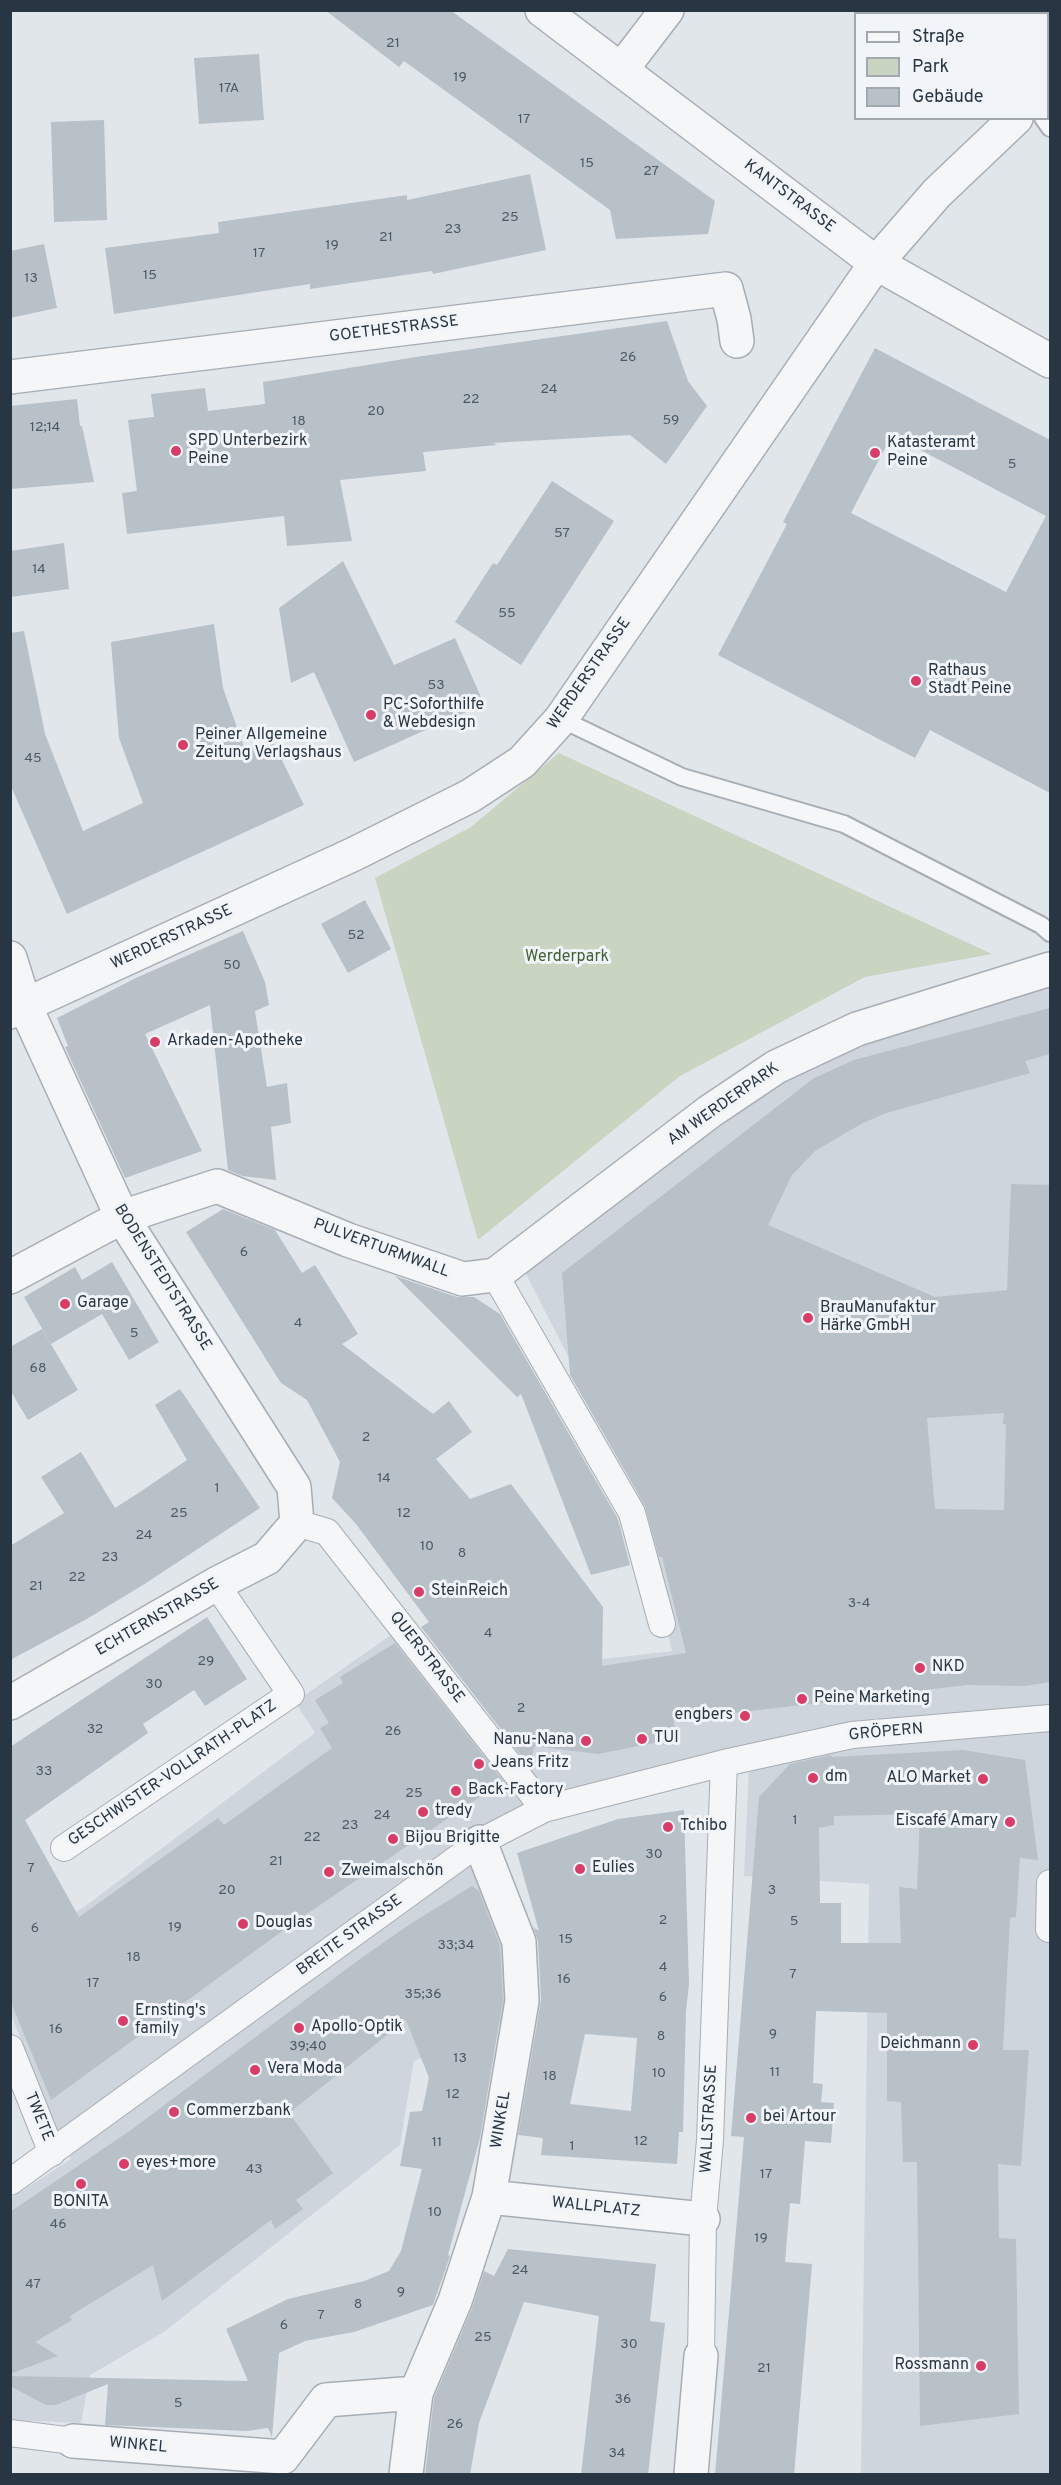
<!DOCTYPE html>
<html>
<head>
<meta charset="utf-8">
<style>
	body { margin:0 }
	#map { position:relative; width:1061px; height:2485px; overflow:hidden; background:#e1e6eb; font-family:Overpass,sans-serif }
	canvas { display:block }
	.frame { position:absolute; inset:0; border:12px solid #283543; pointer-events:none }
	.legend { position:absolute; left:854px; top:12px; width:195px; height:108px; box-sizing:border-box; background:#f1f4f8; border:2px solid #a1a8b0; margin:0; padding:8px 10px; list-style:none; font-size:18px; color:#283543 }
	.legend li { display:flex; align-items:center; gap:12px; height:30px }
	.legend b { width:30px; border:2px solid #a1a8b0 }
</style>
</head>
<body>
<div id="map">
<canvas width="1061" height="2485"></canvas>
<div class="frame"></div>
<ul class="legend">
<li><b style="height:8px;background:#f4f6f8"></b>Straße</li>
<li><b style="height:16px;background:#c9d5c1"></b>Park</li>
<li><b style="height:16px;background:#b8c0c8"></b>Gebäude</li>
</ul>
</div>
<script>
const c = document.querySelector('canvas').getContext('2d');
c.lineJoin = 'round';
function paint(path, color) {
  c.fillStyle = color;
  c.fill(path, 'evenodd');
}
function poly(rows) {
  const path = new Path2D();
  for (const r of rows) {
    path.moveTo(r[0], r[1]);
    for (let i = 2; i < r.length; i += 2) path.lineTo(r[i], r[i + 1]);
  }
  return path;
}
function stroke(path, color, width, dash) {
  c.strokeStyle = color;
  c.lineWidth = width;
  c.lineCap = dash ? 'butt' : 'round';
  c.setLineDash(dash || []);
  c.stroke(path);
}
function drawText(font, color, halo, rows, align = 'center') {
  c.font = font + ' Overpass,sans-serif';
  c.lineWidth = 6;
  c.setLineDash([]);
  c.textBaseline = 'middle';
  c.strokeStyle = halo;
  c.fillStyle = color;
  for (const [text, x, y, turn = 0] of rows) {
    c.save();
    c.translate(x, y);
    c.rotate((+turn || 0) * Math.PI / 180);
    c.textAlign = isNaN(turn) ? turn : align;
    if (halo) c.strokeText(text, 0, 0);
    c.fillText(text, 0, 0);
    c.restore();
  }
}
paint(poly([
	[1050,984,1050,2474,861,2474,869,1884,744,1876,750,1745,574,1788,528,1806,474,1835,509,1941,509,2021,414,2061,400,2145,164,2332,90,2375,81,2423,11,2420,11,2198,71,2159,53,2122,11,2014,11,1953,84,1907,315,1733,295,1702,394,1633,494,1761,552,1665,672,1651,638,1493,522,1266,805,1061]
]), '#cfd5dd');
paint(poly([
	[559,753,992,954,865,977,680,1076,478,1240,375,878,471,827]
]), '#c9d5c1');
paint(poly([
	[325,10,450,10,715,201,708,234,616,239,610,210,404,61,399,67],
	[259,54,264,120,199,124,194,58],
	[104,120,107,220,54,222,51,122],
	[530,174,546,250,433,274,432,271,310,289,310,284,114,314,105,248,219,233,218,222,407,195,407,200],
	[44,244,57,308,10,318,10,251],
	[667,321,688,381,707,406,666,464,630,435,493,443,497,445,423,452,426,471,340,480,352,541,287,546,284,516,127,534,122,493,137,491,128,420,154,417,151,394,205,388,208,411,265,404,263,382,416,357],
	[875,348,1050,440,1050,793,930,730,915,758,718,655,787,524,783,522],
	[892,435,1046,516,1006,592,851,513],
	[77,399,80,426,82,426,94,482,10,489,10,406],
	[552,481,614,521,521,665,455,622,493,563,497,565],
	[64,543,69,589,10,597,10,551],
	[343,561,394,665,455,638,484,704,354,762,314,672,291,683,279,608],
	[214,624,223,688,245,750,272,740,304,805,67,914,10,784,10,633,24,631,45,734,83,831,143,803,119,738,111,642],
	[365,900,391,949,348,973,321,924],
	[243,931,265,982,269,1005,255,1011,267,1087,287,1083,291,1123,271,1127,276,1180,242,1176,228,1170,210,1005,145,1034,202,1151,125,1178,65,1047,68,1046,57,1018,138,977],
	[1050,1008,1050,1054,1025,1061,1030,1073,886,1113,861,1124,815,1151,792,1175,768,1225,935,1297,1007,1290,1011,1184,1050,1185,1050,1682,1025,1686,967,1685,849,1699,854,1694,827,1702,674,1720,675,1739,598,1754,534,1746,531,1762,528,1764,421,1627,429,1622,356,1524,332,1498,340,1462,307,1400,281,1383,186,1232,223,1209,275,1230,302,1273,315,1265,358,1334,342,1344,433,1414,449,1401,472,1432,436,1459,470,1499,511,1484,603,1607,602,1666,686,1653,662,1557,659,1557,645,1506,570,1375,562,1273,814,1078,854,1060],
	[1004,1413,1003,1424,1006,1424,1004,1510,935,1509,927,1418],
	[112,1262,159,1342,129,1360,102,1314,51,1344,24,1297,75,1267,82,1280],
	[395,1276,457,1297,474,1297,500,1314,618,1519,630,1565,591,1575,521,1394,517,1397],
	[42,1329,78,1390,28,1420,10,1390,10,1347],
	[180,1389,260,1508,143,1585,85,1620,10,1660,10,1546,64,1513,41,1477,81,1452,115,1508,140,1492,187,1460,155,1405],
	[207,1617,247,1679,205,1706,194,1690,143,1724,148,1733,25,1820,79,1917,218,1818,224,1825,332,1748,320,1728,329,1723,315,1700,343,1683,340,1677,395,1643,503,1781,292,1924,51,2100,10,2000,10,1747],
	[963,1750,1025,1760,1038,1860,1020,1858,1016,1917,1010,1918,1003,2050,1029,2050,1021,2166,998,2164,999,2238,1016,2239,1019,2414,920,2426,917,2162,903,2162,901,2102,887,2101,887,2013,816,2011,813,2083,823,2084,821,2102,834,2103,831,2143,805,2141,800,2204,790,2203,785,2262,812,2264,794,2475,715,2475,744,2137,731,2136,759,1797,790,1764,831,1755,832,1757],
	[920,1814,917,1889,899,1887,901,1943,841,1943,841,1903,820,1903,819,1828,834,1825,834,1816],
	[684,1810,689,1984,686,2011,683,2132,679,2132,677,2164,541,2155,543,2138,518,2135,541,2000,538,1941,533,1927,539,1931,517,1853,618,1819],
	[585,2034,637,2038,631,2111,570,2104],
	[472,1886,479,1891,500,1946,503,2000,480,2138,448,2255,450,2256,433,2305,354,2332,305,2341,279,2353,272,2437,268,2428,247,2431,105,2425,108,2384,56,2405,46,2405,10,2386,10,2376,248,2381,226,2329,288,2299,364,2281,389,2271,401,2251,422,2169,400,2166,410,2112,422,2111,429,2078,406,2020,289,2113,333,2173,296,2200,303,2209,275,2229,271,2220,162,2301,153,2265,70,2316,72,2320,35,2342,58,2356,10,2374,10,2212,131,2130,360,1959,410,1924],
	[508,2249,656,2264,650,2321,665,2323,648,2475,581,2475,599,2316,524,2302,479,2423,470,2475,425,2475,434,2398,472,2308,484,2271,494,2276]
]), '#b8c0c8');
const service = poly([
	[1043,118,1050,128],
	[561,719,682,777,844,824,1041,925,1050,933]
]);
const pedestrian = poly([
	[495,1275,632,1513,662,1624],
	[297,1523,327,1532,544,1809],
	[64,1848,291,1694,216,1584],
	[1049,1929,1050,1883],
	[10,2048,52,2153],
	[10,2182,480,1842,544,1809,724,1763,852,1735,1050,1718],
	[701,2356,703,2219,710,2140,724,1763],
	[10,2433,73,2441]
]);
const minor = poly([
	[621,70,667,10],
	[876,263,1050,361],
	[10,377,726,289,734,319,737,341],
	[10,958,25,1006,122,1217,294,1487,297,1523,267,1558,216,1584,10,1703],
	[10,1277,122,1217,217,1186,348,1240,463,1279,495,1275,709,1112,776,1067,857,1029,1050,969],
	[489,2197,703,2219],
	[73,2441,283,2457,326,2400,416,2393],
	[406,2474,416,2393,455,2301,489,2197,522,2001,519,1942,480,1842],
	[691,2474,701,2356]
]);
const tertiary = poly([
	[542,10,876,263],
	[1048,96,1050,94],
	[10,1012,354,854,470,796,522,762,561,719,876,263,937,193,1016,118]
]);
stroke(service, '#a6adb5', 20);
stroke(pedestrian, '#a6adb5', 28);
stroke(minor, '#a6adb5', 36);
stroke(tertiary, '#a6adb5', 36);
stroke(service, '#f4f6f8', 16);
stroke(pedestrian, '#f4f6f8', 26);
stroke(minor, '#f4f6f8', 33);
stroke(tertiary, '#f4f6f8', 33);
for (const [x, y, r, color] of [
	[176,451,6,"#d83d67"],
	[875,453,6,"#d83d67"],
	[916,681,6,"#d83d67"],
	[371,715,6,"#d83d67"],
	[183,745,6,"#d83d67"],
	[155,1042,6,"#d83d67"],
	[65,1304,6,"#d83d67"],
	[808,1318,6,"#d83d67"],
	[419,1592,6,"#d83d67"],
	[920,1668,6,"#d83d67"],
	[802,1699,6,"#d83d67"],
	[745,1716,6,"#d83d67"],
	[642,1739,6,"#d83d67"],
	[586,1741,6,"#d83d67"],
	[479,1764,6,"#d83d67"],
	[813,1778,6,"#d83d67"],
	[983,1779,6,"#d83d67"],
	[456,1791,6,"#d83d67"],
	[423,1812,6,"#d83d67"],
	[1010,1822,6,"#d83d67"],
	[668,1827,6,"#d83d67"],
	[393,1839,6,"#d83d67"],
	[580,1869,6,"#d83d67"],
	[329,1872,6,"#d83d67"],
	[243,1924,6,"#d83d67"],
	[123,2021,6,"#d83d67"],
	[299,2028,6,"#d83d67"],
	[973,2045,6,"#d83d67"],
	[255,2070,6,"#d83d67"],
	[174,2112,6,"#d83d67"],
	[751,2118,6,"#d83d67"],
	[124,2164,6,"#d83d67"],
	[81,2184,6,"#d83d67"],
	[981,2366,6,"#d83d67"]
]) {
  const dot = new Path2D();
  dot.arc(x, y, r, 0, 2 * Math.PI);
  c.fillStyle = color;
  c.fill(dot);
  stroke(dot, '#f1f4f8', 2);
}
drawText('14px', '#4c5864', null, [
	["21",393,44],
	["19",460,78],
	["17A",229,89],
	["17",524,120],
	["15",587,164],
	["27",651,172],
	["25",510,218],
	["23",453,230],
	["21",386,238],
	["19",332,246],
	["17",259,254],
	["15",150,276],
	["13",31,279],
	["26",628,358],
	["24",549,390],
	["22",471,400],
	["20",376,412],
	["59",671,421],
	["18",299,422],
	["12;14",45,428],
	["5",1012,465],
	["57",562,534],
	["14",39,570],
	["55",507,614],
	["53",436,686],
	["45",33,759],
	["52",356,936],
	["50",232,966],
	["6",244,1253],
	["4",298,1324],
	["5",134,1334],
	["68",38,1369],
	["2",366,1438],
	["14",384,1479],
	["1",217,1489],
	["25",179,1514],
	["12",404,1514],
	["24",144,1536],
	["10",427,1547],
	["8",462,1554],
	["23",110,1558],
	["22",77,1578],
	["21",36,1587],
	["3-4",859,1604],
	["4",488,1634],
	["29",206,1662],
	["30",154,1685],
	["2",521,1709],
	["32",95,1730],
	["26",393,1732],
	["33",44,1772],
	["25",414,1794],
	["24",382,1816],
	["1",795,1821],
	["23",350,1826],
	["22",312,1838],
	["30",654,1855],
	["21",276,1862],
	["7",31,1869],
	["20",227,1891],
	["3",772,1891],
	["2",663,1921],
	["5",794,1922],
	["19",175,1928],
	["6",35,1929],
	["15",566,1940],
	["33;34",456,1946],
	["18",134,1958],
	["4",663,1968],
	["7",793,1975],
	["16",564,1980],
	["17",93,1984],
	["35;36",423,1995],
	["6",663,1998],
	["16",56,2030],
	["9",773,2035],
	["8",661,2037],
	["39;40",308,2047],
	["13",460,2059],
	["11",775,2073],
	["10",659,2074],
	["18",550,2077],
	["12",453,2095],
	["12",641,2142],
	["11",437,2143],
	["1",572,2147],
	["43",254,2170],
	["17",766,2175],
	["10",435,2213],
	["46",58,2225],
	["19",761,2239],
	["24",520,2271],
	["47",33,2285],
	["9",401,2293],
	["8",358,2305],
	["7",321,2316],
	["6",284,2326],
	["25",483,2338],
	["30",629,2345],
	["21",764,2369],
	["36",623,2400],
	["5",178,2404],
	["26",455,2425],
	["34",617,2454]
]);
drawText('16px', '#283543', '#f1f4f8', [
	["KANTSTRASSE",789,197,37],
	["GOETHESTRASSE",394,330,-7],
	["WERDERSTRASSE",590,674,-55],
	["WERDERSTRASSE",172,938,-25],
	["AM WERDERPARK",724,1105,-35],
	["PULVERTURMWALL",381,1249,20],
	["BODENSTEDTSTRASSE",162,1278,58],
	["ECHTERNSTRASSE",158,1618,-30],
	["QUERSTRASSE",426,1658,52],
	["GRÖPERN",886,1733,-5],
	["GESCHWISTER-VOLLRATH-PLATZ",173,1774,-34],
	["BREITE STRASSE",350,1936,-36],
	["TWETE",38,2117,68],
	["WALLSTRASSE",710,2119,-87],
	["WINKEL",502,2120,-81],
	["WALLPLATZ",596,2208,6],
	["WINKEL",138,2446,5]
]);
drawText('16px', '#283543', '#f1f4f8', [
	["SPD Unterbezirk",188,442],
	["Peine",188,460],
	["Katasteramt",887,444],
	["Peine",887,462],
	["Rathaus",928,672],
	["Stadt Peine",928,690],
	["PC-Soforthilfe",383,706],
	["& Webdesign",383,724],
	["Peiner Allgemeine",195,736],
	["Zeitung Verlagshaus",195,754],
	["Arkaden-Apotheke",167,1042],
	["Garage",77,1304],
	["BrauManufaktur",820,1309],
	["Härke GmbH",820,1327],
	["SteinReich",431,1592],
	["NKD",932,1668],
	["Peine Marketing",814,1699],
	["engbers",733,1716,"right"],
	["TUI",654,1739],
	["Nanu-Nana",574,1741,"right"],
	["Jeans Fritz",491,1764],
	["dm",825,1778],
	["ALO Market",971,1779,"right"],
	["Back-Factory",468,1791],
	["tredy",435,1812],
	["Eiscafé Amary",998,1822,"right"],
	["Tchibo",680,1827],
	["Bijou Brigitte",405,1839],
	["Eulies",592,1869],
	["Zweimalschön",341,1872],
	["Douglas",255,1924],
	["Ernsting's",135,2012],
	["family",135,2030],
	["Apollo-Optik",311,2028],
	["Deichmann",961,2045,"right"],
	["Vera Moda",267,2070],
	["Commerzbank",186,2112],
	["bei Artour",763,2118],
	["eyes+more",136,2164],
	["BONITA",81,2203,"center"],
	["Rossmann",969,2366,"right"]
], 'left');
drawText('16px', '#426034', '#f1f4f8', [
	["Werderpark",567,958]
]);
</script>
</body>
</html>
